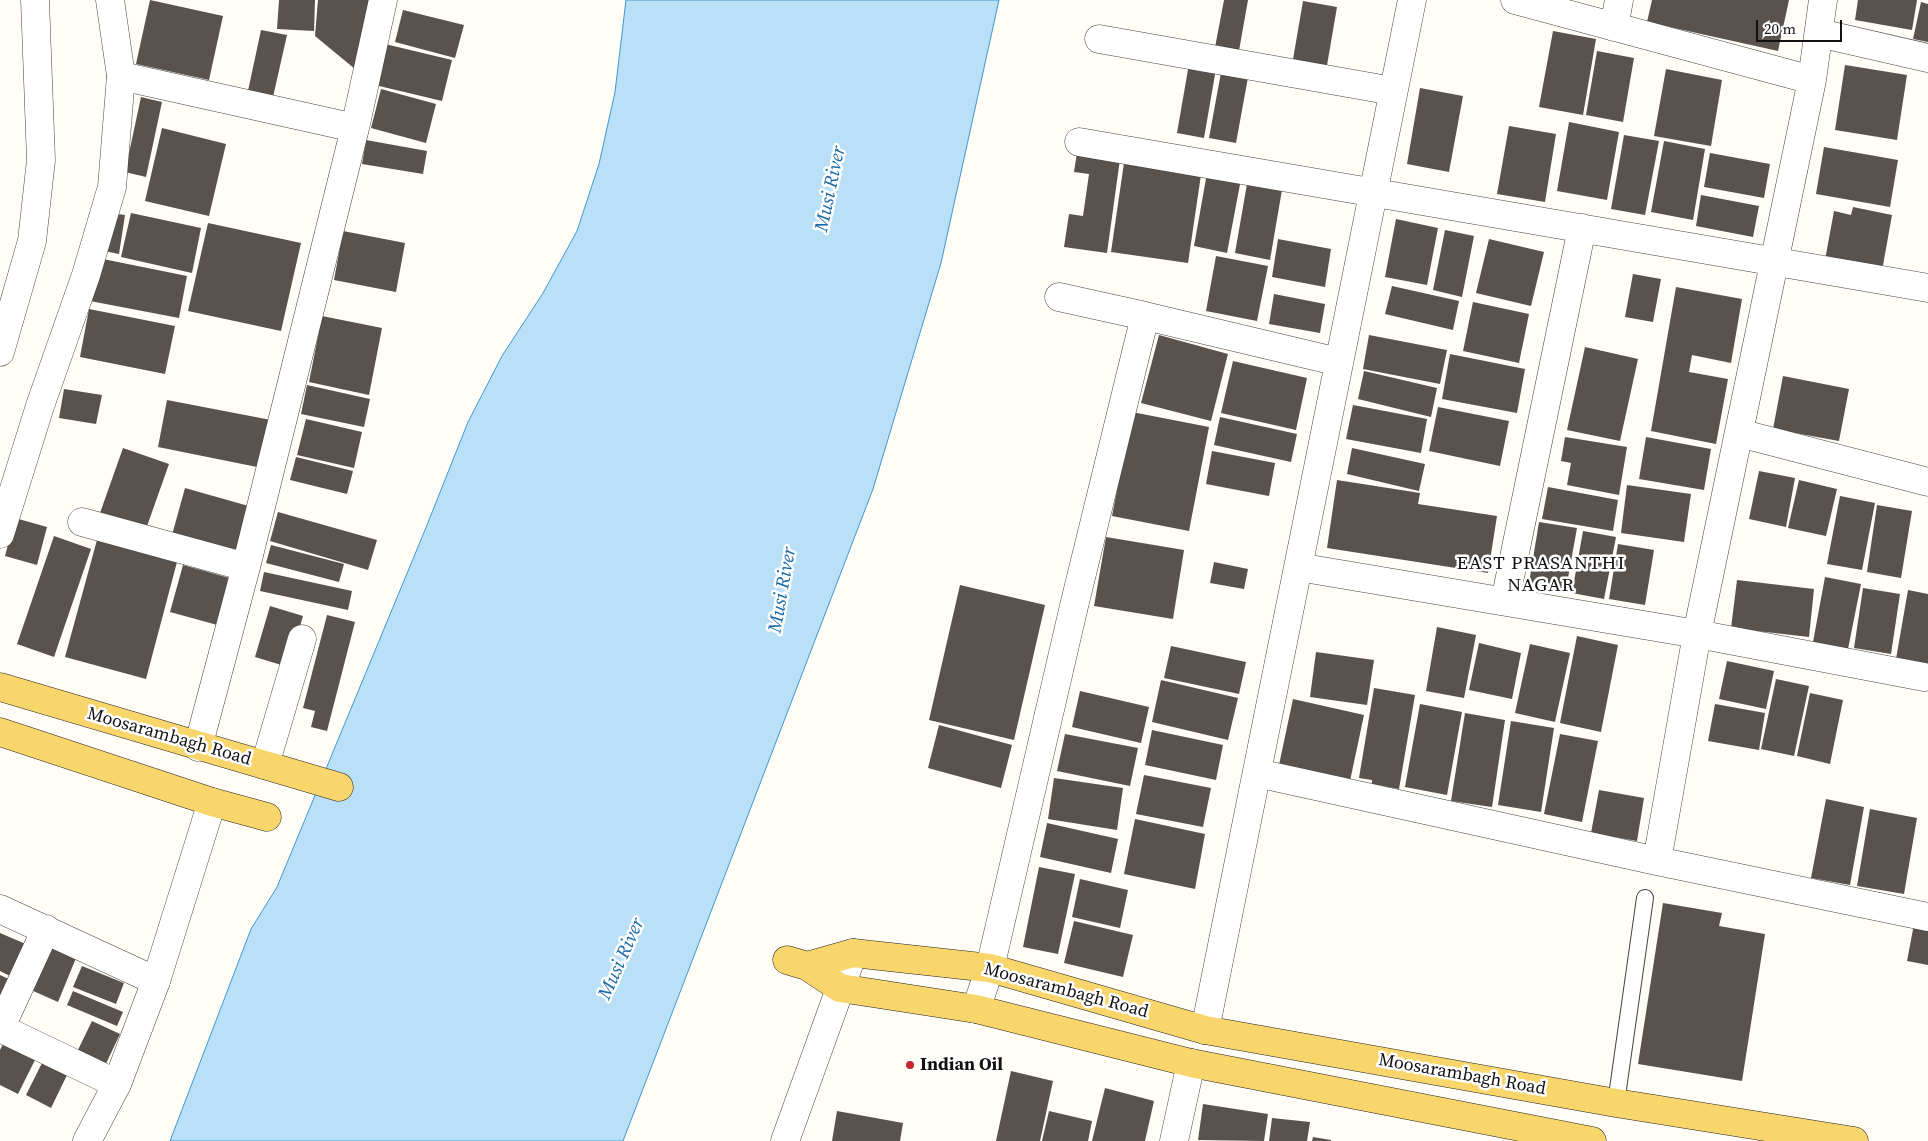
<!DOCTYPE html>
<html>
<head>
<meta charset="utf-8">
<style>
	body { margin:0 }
	#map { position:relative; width:1928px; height:1141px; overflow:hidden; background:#fffdf5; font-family:"Source Serif 4",serif }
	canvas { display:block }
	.scale { position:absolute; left:1756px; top:20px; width:86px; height:22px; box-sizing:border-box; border:2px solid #111; border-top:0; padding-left:6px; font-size:15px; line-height:18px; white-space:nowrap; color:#111; -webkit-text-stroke:4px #fff; paint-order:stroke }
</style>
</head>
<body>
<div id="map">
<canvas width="1928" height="1141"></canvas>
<div class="scale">20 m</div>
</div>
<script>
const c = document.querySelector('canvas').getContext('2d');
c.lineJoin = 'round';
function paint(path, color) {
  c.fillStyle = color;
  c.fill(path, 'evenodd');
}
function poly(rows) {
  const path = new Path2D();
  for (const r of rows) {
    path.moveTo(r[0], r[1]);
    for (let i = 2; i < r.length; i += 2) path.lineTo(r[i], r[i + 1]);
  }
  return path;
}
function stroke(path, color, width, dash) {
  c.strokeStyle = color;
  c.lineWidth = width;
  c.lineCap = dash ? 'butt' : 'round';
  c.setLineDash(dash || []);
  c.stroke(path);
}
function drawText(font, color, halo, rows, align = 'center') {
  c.font = font + ' "Source Serif 4",serif';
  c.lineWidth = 5;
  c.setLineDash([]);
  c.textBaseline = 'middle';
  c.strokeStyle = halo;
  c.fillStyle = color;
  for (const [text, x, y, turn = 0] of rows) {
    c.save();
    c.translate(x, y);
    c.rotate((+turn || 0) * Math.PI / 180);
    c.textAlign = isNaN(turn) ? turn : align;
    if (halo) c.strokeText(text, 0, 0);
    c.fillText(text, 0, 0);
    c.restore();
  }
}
const water = poly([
	[626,0,999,0,941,263,873,489,623,1141,170,1141,251,929,277,887,425,530,468,422,502,356,543,293,577,231,599,164,615,92,626,0]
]);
paint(water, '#b9e0f7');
stroke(water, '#3f96cf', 1);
paint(poly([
	[150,0,223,16,209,80,136,64],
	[279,0,315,0,314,31,277,29],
	[318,0,370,0,355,69,315,36],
	[1224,0,1248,0,1237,62,1213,58],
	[1652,0,1789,0,1778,51,1647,22],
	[1858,0,1917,0,1912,30,1855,20],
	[1303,1,1337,7,1325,77,1291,71],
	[1921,2,1928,4,1928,42,1913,39],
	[403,10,464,25,455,58,395,42],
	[261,30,287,35,273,97,248,91],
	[1553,31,1596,39,1583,115,1539,107],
	[385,44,452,60,442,101,375,85],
	[1597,51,1634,58,1623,122,1586,115],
	[1190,58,1217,63,1204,138,1177,133],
	[1845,65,1907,75,1897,140,1835,130],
	[1222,67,1249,72,1236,143,1209,138],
	[1666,69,1722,80,1711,146,1654,136],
	[1420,88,1463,96,1449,172,1407,164],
	[381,89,436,104,426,143,371,128],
	[141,97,162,102,146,177,125,172],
	[1569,122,1619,132,1607,200,1557,191],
	[1509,126,1556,134,1545,202,1497,194],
	[162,128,226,144,209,216,145,201],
	[1624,135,1659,141,1645,215,1611,209],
	[366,140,427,151,423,174,362,164],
	[1664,141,1705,149,1693,220,1651,212],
	[1078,146,1121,152,1107,253,1064,247,1069,214,1083,216,1089,174,1074,172],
	[1824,147,1898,160,1890,207,1816,194],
	[1710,153,1770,164,1764,198,1704,187],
	[1125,156,1202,168,1188,263,1111,252],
	[1207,173,1241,179,1227,253,1194,246],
	[1248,178,1283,184,1270,260,1235,253],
	[1701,195,1759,206,1753,237,1696,226],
	[1853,207,1892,215,1882,271,1825,260,1834,211,1851,215],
	[110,213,125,215,119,254,104,251],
	[131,213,201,228,192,273,121,257],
	[1396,219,1438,228,1427,285,1385,277],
	[208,223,301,243,281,331,188,311],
	[1445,230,1474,236,1462,297,1433,290],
	[343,231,405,243,396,292,334,280],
	[1278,239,1331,249,1325,287,1272,277],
	[1489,239,1544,252,1531,306,1476,293],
	[1216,256,1268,266,1257,321,1206,311],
	[98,258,187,276,179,318,90,301],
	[1633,274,1661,279,1653,322,1625,317],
	[1392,286,1459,301,1453,330,1385,314],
	[1676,287,1742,299,1731,363,1692,355,1689,372,1728,379,1716,444,1651,431],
	[1274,294,1325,304,1320,333,1269,324],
	[1473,302,1529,314,1519,363,1463,351],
	[89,309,175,326,165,374,80,357],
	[322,316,382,328,369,395,309,382],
	[1159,335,1228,354,1211,421,1141,403],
	[1369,335,1447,350,1440,384,1363,369],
	[1585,347,1638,359,1620,441,1567,430],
	[1450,354,1525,369,1517,413,1442,399],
	[1233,361,1307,378,1296,430,1221,413],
	[1364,371,1437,388,1431,417,1358,399],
	[1783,376,1849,389,1839,441,1773,429],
	[307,385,370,399,364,427,301,414],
	[64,389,102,395,96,424,59,418],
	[167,400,271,420,262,468,158,447],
	[1353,405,1427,419,1421,453,1346,439],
	[1438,407,1509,421,1500,466,1429,451],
	[1132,412,1209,427,1189,531,1112,516],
	[1220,417,1297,434,1291,462,1214,445],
	[306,419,362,432,354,468,297,455],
	[1565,437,1627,447,1619,495,1567,485,1571,463,1561,461],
	[1646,437,1711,449,1704,490,1639,479],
	[123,448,169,464,146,529,100,513],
	[1352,448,1425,464,1419,491,1347,474],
	[1212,451,1275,463,1269,496,1206,484],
	[296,457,353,471,347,494,290,480],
	[1759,471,1795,478,1786,527,1749,519],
	[1337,480,1420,493,1418,504,1497,516,1488,573,1327,548],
	[1799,480,1837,489,1826,536,1788,528],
	[1627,485,1691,494,1684,542,1621,533],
	[1548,487,1618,500,1613,531,1542,519],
	[185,488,252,507,239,554,172,535],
	[1840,496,1875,503,1862,570,1827,564],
	[1877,505,1912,511,1901,578,1867,572],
	[278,512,377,540,368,570,270,541],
	[15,518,47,527,37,565,5,556],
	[1539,522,1577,528,1566,589,1529,583],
	[1583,531,1616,537,1604,599,1572,593],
	[54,536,91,549,54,657,17,644],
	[1106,537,1184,550,1173,619,1094,606],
	[97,540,177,562,146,679,65,657],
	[1618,544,1654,550,1645,605,1609,599],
	[271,545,344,564,339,582,266,563],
	[1214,562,1248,569,1244,589,1210,583],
	[183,565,233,579,221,626,170,612],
	[264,572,352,591,348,610,260,591],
	[1825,577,1861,584,1848,649,1813,642],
	[1737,580,1814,589,1809,637,1731,628],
	[960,585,1045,605,1014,740,929,720],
	[1863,588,1900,594,1891,654,1854,648],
	[1908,590,1928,594,1928,665,1896,659],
	[270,606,303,616,288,667,255,657],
	[327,615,355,622,327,731,311,727,315,711,303,708],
	[1437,627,1476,635,1464,698,1426,691],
	[1577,636,1618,645,1601,732,1560,723],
	[1479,643,1521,653,1512,699,1469,690],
	[1530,644,1570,653,1555,722,1515,713],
	[1171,646,1246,662,1239,694,1164,678],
	[1316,652,1374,660,1367,705,1310,697],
	[1727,661,1774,671,1766,709,1719,699],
	[1776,679,1809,686,1794,756,1761,749],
	[1161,680,1238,698,1228,740,1152,722],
	[1374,688,1415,695,1399,789,1372,784,1372,780,1359,778],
	[1080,691,1149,707,1141,743,1072,727],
	[1810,693,1843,700,1830,764,1797,756],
	[1293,699,1364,715,1350,781,1279,765],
	[1420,704,1462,712,1447,795,1405,787],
	[1715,704,1765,713,1759,750,1708,741],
	[1465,713,1505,720,1492,807,1451,801],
	[1511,721,1554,728,1541,812,1498,805],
	[939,725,1012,745,1001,788,928,768],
	[1152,730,1223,745,1216,780,1145,765],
	[1065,734,1138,748,1130,786,1057,771],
	[1560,734,1598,741,1582,822,1544,814],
	[1144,775,1211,788,1203,827,1136,814],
	[1054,778,1123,788,1117,830,1048,819],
	[1599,790,1644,798,1637,841,1591,833],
	[1826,799,1864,807,1850,885,1811,878],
	[1870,809,1917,818,1904,894,1857,886],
	[1135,819,1205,834,1195,889,1124,874],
	[1047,823,1118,839,1111,873,1040,857],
	[1039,867,1075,874,1058,954,1023,947],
	[1080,879,1128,890,1120,928,1072,917],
	[1663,903,1722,913,1719,926,1765,934,1742,1081,1638,1064],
	[1074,921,1133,935,1123,977,1064,963],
	[1914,924,1928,927,1928,965,1907,961],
	[0,933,28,945,14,978,0,971],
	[49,947,76,958,58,1002,31,990],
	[82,966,124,983,116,1004,73,987],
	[0,975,15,982,0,1015],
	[73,991,123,1012,117,1026,67,1005],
	[92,1021,120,1034,103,1070,75,1056],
	[5,1040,37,1056,18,1094,0,1085,0,1050],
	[43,1061,68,1073,51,1108,26,1095],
	[1011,1071,1053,1081,1040,1141,996,1141],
	[1105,1088,1154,1101,1145,1141,1092,1141],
	[1203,1104,1268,1114,1264,1141,1198,1140],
	[837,1111,903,1123,900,1141,832,1141],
	[1049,1111,1092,1121,1088,1141,1042,1141],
	[1272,1118,1310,1122,1307,1141,1269,1141],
	[1313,1137,1331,1140,1331,1141,1312,1141]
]), '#5a524d');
const service = poly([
	[1616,1103,1645,898]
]);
const minor = poly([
	[1515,0,1812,80],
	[1614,27,1619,0],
	[1819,33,1928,58],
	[1099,39,1393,91],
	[121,76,355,128],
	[1079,142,1928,288],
	[1145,316,1339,362],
	[1739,433,1928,482],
	[82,522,246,567],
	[1298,567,1697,634,1924,677],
	[1505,601,1582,228],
	[198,747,246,567,355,128,383,0],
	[265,765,302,639],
	[1257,773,1657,861,1928,917],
	[1657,861,1697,634,1812,80,1823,0],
	[0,909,156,981],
	[976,1009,990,968,1074,606,1145,316,1059,297],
	[0,1028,117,1084],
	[0,1029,46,929],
	[1205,1030,1412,0],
	[1174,1141,1191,1063]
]);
const tertiary = poly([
	[0,352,32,241,41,160,35,0],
	[0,534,40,406,86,275,112,187,121,76,110,0],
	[87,1141,117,1084,156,981,212,802],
	[785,1141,853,953]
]);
const primary = poly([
	[0,687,339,787],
	[0,732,212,802,267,817],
	[787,960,807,966,840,988,976,1009,1191,1063,1592,1141],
	[807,966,853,953,990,968,1205,1030,1616,1103,1854,1141]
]);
stroke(service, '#444', 18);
stroke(minor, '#444', 29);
stroke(tertiary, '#444', 29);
stroke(primary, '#222', 29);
stroke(service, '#fff', 16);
stroke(minor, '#fff', 28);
stroke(tertiary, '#fff', 28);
stroke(primary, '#f9d66b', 28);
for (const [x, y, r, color] of [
	[910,1065,5,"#c4262e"]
]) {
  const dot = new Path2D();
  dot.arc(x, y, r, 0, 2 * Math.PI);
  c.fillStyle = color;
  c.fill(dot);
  stroke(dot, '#fff', 2);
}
drawText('18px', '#111', '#fff', [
	["Moosarambagh Road",169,737,16],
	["Moosarambagh Road",1066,991,15],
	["Moosarambagh Road",1462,1075,10]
]);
drawText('bold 18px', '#111', '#fff', [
	["Indian Oil",920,1065]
], 'left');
drawText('italic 19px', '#1768a6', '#fff', [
	["Musi River",831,189,-78],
	["Musi River",783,590,-80],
	["Musi River",622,959,-66]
]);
c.letterSpacing = '1px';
drawText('19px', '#111', '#fff', [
	["EAST PRASANTHI",1541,564],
	["NAGAR",1541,586]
]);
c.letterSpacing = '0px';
</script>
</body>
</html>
